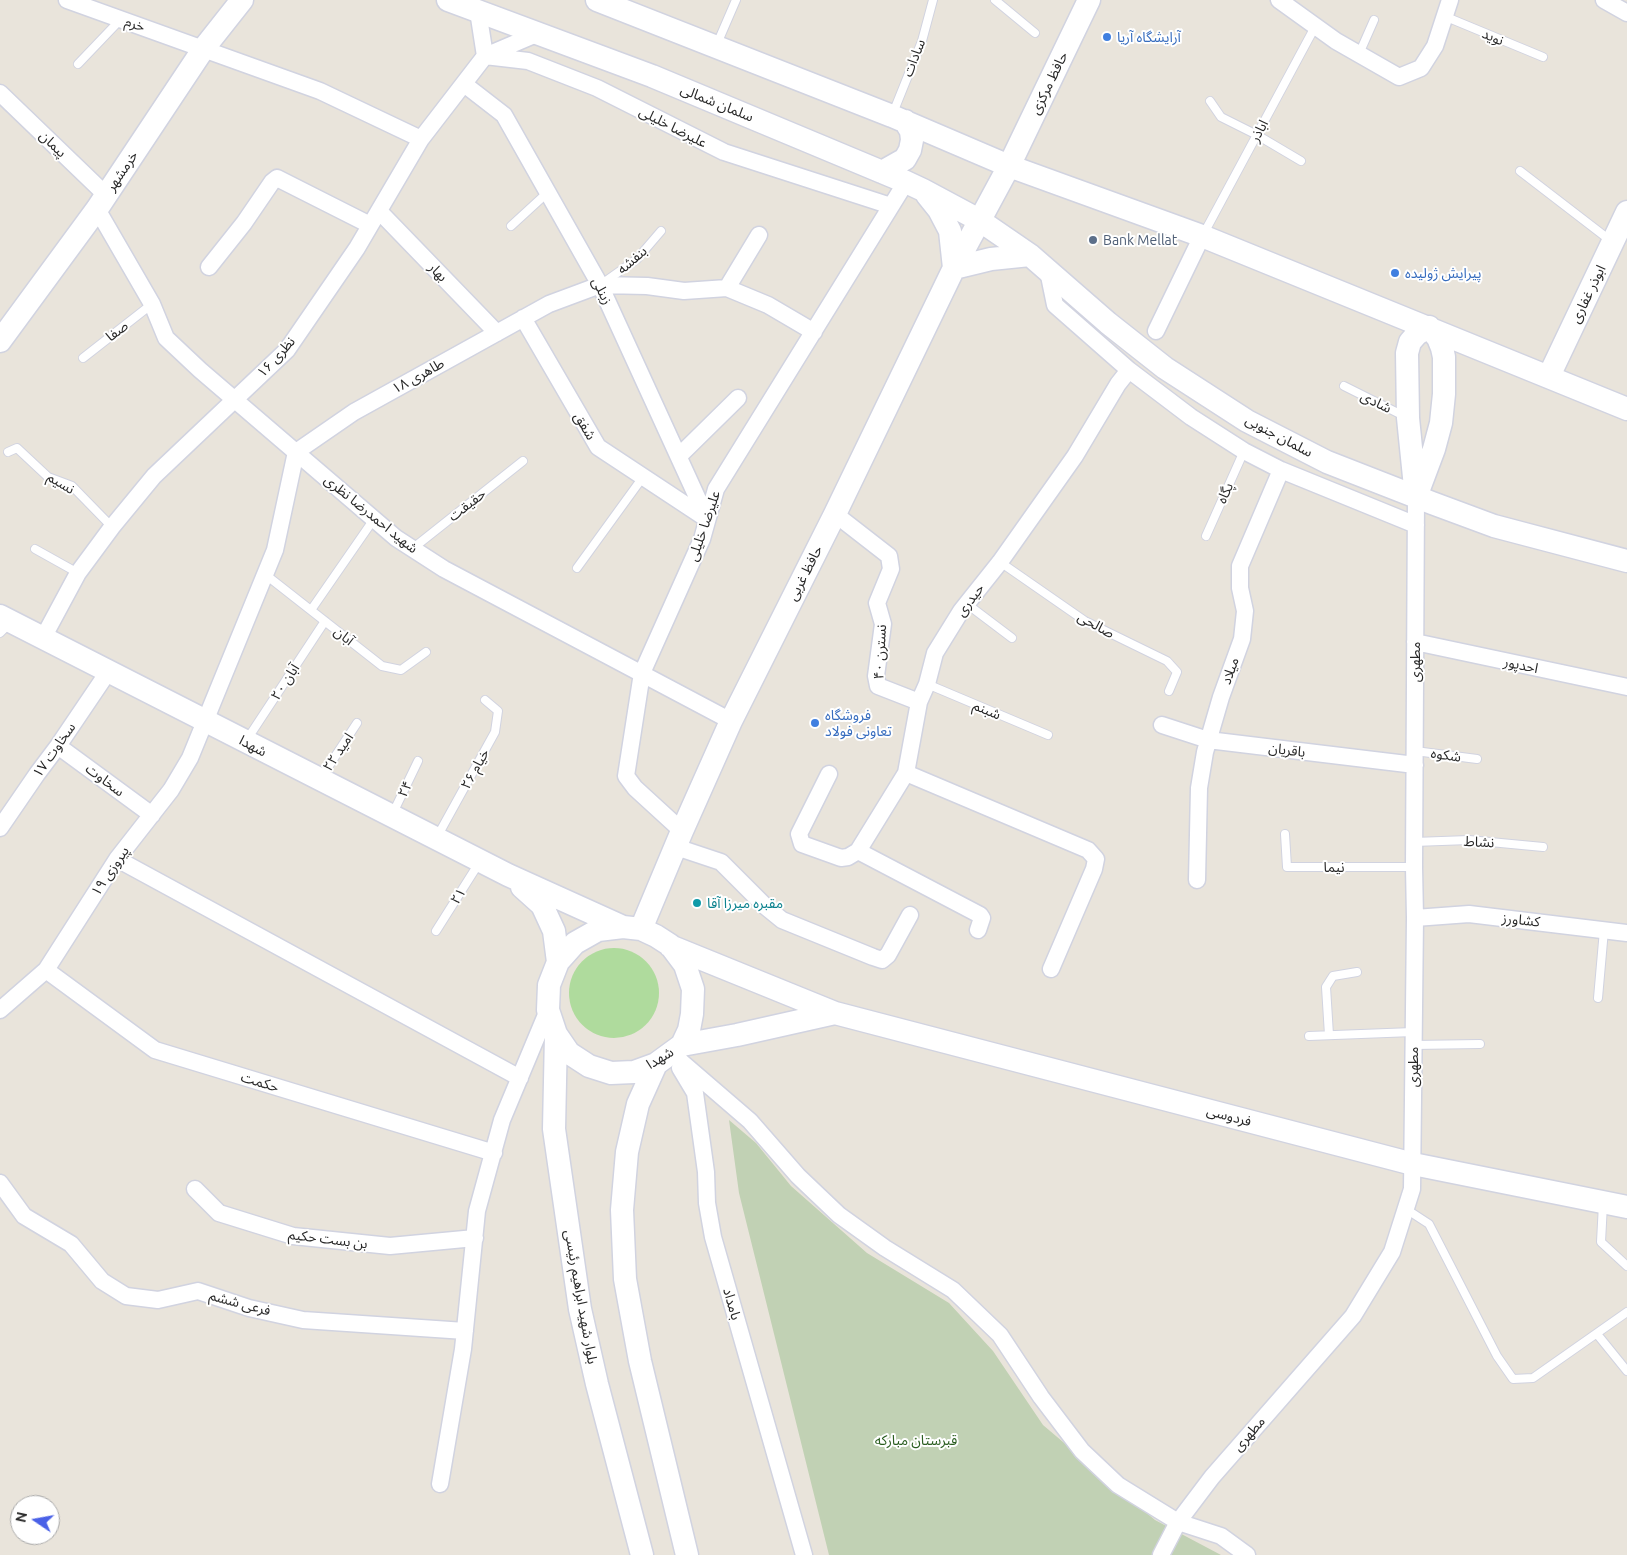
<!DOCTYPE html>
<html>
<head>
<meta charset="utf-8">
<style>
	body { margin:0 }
	#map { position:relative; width:1627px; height:1555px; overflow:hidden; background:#e9e4db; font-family:Ubuntu,sans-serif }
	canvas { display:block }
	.north { position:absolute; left:10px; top:1495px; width:50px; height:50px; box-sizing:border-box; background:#fff; border:1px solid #a9a9a9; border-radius:50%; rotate:282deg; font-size:14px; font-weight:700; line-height:20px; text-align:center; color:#282828 }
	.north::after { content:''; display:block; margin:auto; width:18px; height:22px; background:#4a61e7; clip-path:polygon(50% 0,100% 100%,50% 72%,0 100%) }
</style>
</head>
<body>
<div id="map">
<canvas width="1627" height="1555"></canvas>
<div class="north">N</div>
</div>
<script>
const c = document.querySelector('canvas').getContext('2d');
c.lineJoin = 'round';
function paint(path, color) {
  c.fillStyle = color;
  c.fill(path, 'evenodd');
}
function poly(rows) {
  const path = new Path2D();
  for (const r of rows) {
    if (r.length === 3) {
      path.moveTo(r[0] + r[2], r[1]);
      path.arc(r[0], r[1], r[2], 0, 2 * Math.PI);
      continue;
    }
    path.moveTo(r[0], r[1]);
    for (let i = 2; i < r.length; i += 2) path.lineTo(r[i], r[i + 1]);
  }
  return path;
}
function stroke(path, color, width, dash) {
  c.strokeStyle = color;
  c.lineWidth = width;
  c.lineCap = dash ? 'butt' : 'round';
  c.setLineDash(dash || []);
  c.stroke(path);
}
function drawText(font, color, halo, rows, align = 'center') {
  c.font = font + ' Ubuntu,"Noto Sans Arabic",sans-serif';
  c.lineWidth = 4;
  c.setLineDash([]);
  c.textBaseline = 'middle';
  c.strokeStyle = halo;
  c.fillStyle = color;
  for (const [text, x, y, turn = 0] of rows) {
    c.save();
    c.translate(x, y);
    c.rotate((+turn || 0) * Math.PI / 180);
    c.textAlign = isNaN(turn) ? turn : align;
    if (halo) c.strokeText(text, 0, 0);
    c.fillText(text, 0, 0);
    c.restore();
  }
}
paint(poly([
	[614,993,45]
]), '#afdb9d');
paint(poly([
	[729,1120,756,1143,791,1186,867,1253,949,1303,993,1351,1043,1425,1155,1520,1221,1555,829,1555,739,1193]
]), '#c1d1b4');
const lane = poly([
	[995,0,1035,33],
	[1444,16,1543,57],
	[717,44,736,0],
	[1359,54,1374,20],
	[78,64,121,19],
	[1210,101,1221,117,1257,135,1301,161],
	[893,113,922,41,933,0],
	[1520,171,1611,241],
	[511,226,547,193],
	[1203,235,1316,25],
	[603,283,637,259,661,231],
	[83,358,152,304],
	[1344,386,1404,416],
	[8,452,17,448,48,477,72,486,112,527],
	[1206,536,1244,451],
	[35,549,78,573],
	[412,549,523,461],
	[1000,562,1085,621,1167,661,1177,672,1169,691],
	[577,568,643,477],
	[266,575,382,666,401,670,426,652],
	[967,604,1012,638],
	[311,610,374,519],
	[0,633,10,623],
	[927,684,1048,735],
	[246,741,325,621],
	[1415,751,1477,759],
	[321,778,357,723],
	[393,813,418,761],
	[1285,834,1287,867,1414,867],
	[437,837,495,732,498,711,485,700],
	[1414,842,1469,840,1543,847],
	[436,931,479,863],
	[1598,998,1604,930],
	[1329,1035,1326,987,1333,976,1357,972],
	[1309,1036,1413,1032],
	[1413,1045,1480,1044],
	[1603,1204,1601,1242,1627,1266],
	[1406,1209,1429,1224,1497,1356,1513,1379,1533,1378,1627,1312],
	[1597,1334,1627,1371]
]);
const street = poly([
	[67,0,320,91,421,139],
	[1279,0,1336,41,1399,77,1421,68,1435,46,1450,0],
	[1604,0,1627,13],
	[478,11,485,56,539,33],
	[464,84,504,115,600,285,707,519],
	[0,93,106,195],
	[97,209,152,304,166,338,200,370,396,538,444,569,731,721],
	[379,211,497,333],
	[209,267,244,223,272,182,277,178,370,225],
	[1048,271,1055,305,1129,370,1191,417,1244,451,1281,470,1416,525],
	[727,288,759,235],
	[523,318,598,447,707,519],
	[1156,331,1202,236],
	[679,456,738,398],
	[835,514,889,556,891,569,877,603,883,624,876,676,878,686,919,702],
	[43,638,78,573,112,527,154,476,287,350,357,248,421,139,485,56,528,61,597,88,724,152,891,206],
	[1415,642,1627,687],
	[1162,725,1208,740,1415,765],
	[58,746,152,815],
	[906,773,1088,850,1096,859,1094,869,1051,969],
	[829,774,799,834,802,844,841,858,848,857,858,851,906,773,919,702,927,684,935,653,961,611,1000,562,1075,456,1118,384,1129,370],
	[0,828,37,774,58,746,108,672],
	[682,831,635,788,626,776,642,673,702,539,716,489,906,182],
	[676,847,721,862,766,907,782,920,873,957,882,960,888,955,910,915],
	[858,851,980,915,982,918,978,930],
	[117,859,520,1078],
	[1197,880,1199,788,1205,752,1221,697,1242,639,1245,611,1240,588,1240,566,1281,470],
	[1415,918,1469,914,1627,933],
	[46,970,155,1050,494,1153],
	[0,1010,46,970,117,859,171,790,190,758,275,550,296,452,354,412,549,304,600,285,647,286,684,291,727,288,768,305,814,332],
	[671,1053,750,1121,798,1176,839,1215,885,1248,953,1290,1000,1335,1041,1397,1082,1451,1118,1485,1178,1522,1221,1536,1247,1555],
	[680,1068,695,1093,706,1172,707,1203,713,1237,804,1555],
	[0,1183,24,1216,71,1244,102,1281,126,1296,158,1300,198,1291,249,1308,303,1320,465,1331],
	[195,1189,219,1213,293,1236,390,1246,475,1238],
	[440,1484,463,1349,477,1211,502,1120,548,1010],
	[1161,1555,1178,1522,1212,1477,1353,1316,1392,1252,1412,1189,1415,918,1414,867,1416,497]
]);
const secondary = poly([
	[448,0,652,76,906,182,923,190,979,220,1030,255,1108,323,1165,368,1247,421,1327,462,1432,503,1494,526,1627,561],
	[597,0,892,116,1009,166,1202,236,1627,409],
	[882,172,905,159,910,150,912,140,911,131,905,121],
	[927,195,939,210,950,231,954,268,991,259,1030,255],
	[1429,327,1438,338,1442,348,1444,357,1444,394,1441,423,1434,449,1416,497,1408,418,1407,353,1410,342,1417,334,1429,327],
	[0,341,97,209,204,48,242,0],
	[1549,376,1627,212],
	[0,616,508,875,623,927,641,929,656,936,670,945,685,965,693,989,692,1014,689,1030,682,1045,656,1064,634,1072,611,1073,589,1066,569,1053,556,1034,548,1010,549,985,558,962,575,943,598,930,623,927],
	[522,887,542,905,554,931,558,962],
	[641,929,682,831,731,721,835,514,954,268,1009,166,1089,0],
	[670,946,835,1013,1413,1164,1627,1207],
	[556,1034,554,1129,580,1309,597,1384,642,1555],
	[682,1045,737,1035,835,1013],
	[656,1064,638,1104,627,1152,622,1210,625,1279,640,1361,687,1555]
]);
stroke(lane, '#d1d3e0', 10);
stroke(street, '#d1d3e0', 19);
stroke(secondary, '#d1d3e0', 25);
stroke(lane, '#fff', 8);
stroke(street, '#fff', 16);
stroke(secondary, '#fff', 22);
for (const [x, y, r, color] of [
	[1107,37,5,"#3f7fe0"],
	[1093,240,5,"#5c6f8a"],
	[1395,273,5,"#3f7fe0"],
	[815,723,5,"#3f7fe0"],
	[697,903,5,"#0f9aa8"]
]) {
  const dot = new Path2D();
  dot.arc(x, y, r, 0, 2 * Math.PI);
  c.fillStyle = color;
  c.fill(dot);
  stroke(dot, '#fff', 2);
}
drawText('14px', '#282828', '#fff', [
	["خرم",135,24,19],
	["نوید",1493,37,23],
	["سادات",914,58,-69],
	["حافظ مرکزی",1049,83,-64],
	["سلمان شمالی",717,103,22],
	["علیرضا خلیلی",673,127,27],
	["اباذر",1259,131,-62],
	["پیمان",53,144,44],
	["خرمشهر",122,171,-56],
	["بنفشه",632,260,-41],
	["بهار",438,272,46],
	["زینلی",602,291,63],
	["ابوذر غفاری",1588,294,-64],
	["صفا",117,331,-38],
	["نظری ۱۶",276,357,-48],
	["طاهری ۱۸",418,376,-29],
	["شادی",1376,402,26],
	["شفق",585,426,60],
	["سلمان جنوبی",1279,436,28],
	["نسیم",61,483,31],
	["پگاه",1225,493,-66],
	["حقیقت",467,505,-38],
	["شهید احمدرضا نظری",371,514,39],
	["علیرضا خلیلی",704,526,-71],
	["حافظ غربی",805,573,-63],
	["حیدری",970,600,-53],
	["صالحی",1096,625,29],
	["آبان",344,636,39],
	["نسترن ۴۰",880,652,-87],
	["مطهری",1415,662,-90],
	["احدپور",1521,665,12],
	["میلاد",1230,671,-70],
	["آبان ۲۰",285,682,-57],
	["شبنم",987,710,23],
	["شهدا",253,746,28],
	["سخاوت ۱۷",54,750,-55],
	["باقریان",1287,750,7],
	["امید ۲۲",338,752,-56],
	["شکوه",1446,755,8],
	["خیام ۲۶",475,769,-61],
	["سخاوت",105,780,37],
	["۲۴",405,789,-65],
	["نشاط",1479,842,3],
	["نیما",1334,867],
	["پیروزی ۱۹",110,871,-56],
	["۲۱",458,896,-58],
	["کشاورز",1521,920,6],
	["شهدا",660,1058,-31],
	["مطهری",1413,1067,-90],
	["حکمت",260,1082,17],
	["فردوسی",1229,1116,15],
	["بن بست حکیم",328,1239,7],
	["بلوار شهید ابراهیم رئیسی",581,1297,80],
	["فرعی ششم",240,1303,15],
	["بامداد",732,1304,74],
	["مطهری",1249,1434,-49]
]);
drawText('14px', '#366cbe', '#fff', [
	["آرایشگاه آریا",1117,37],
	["پیرایش ژولیده",1405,273],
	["فروشگاه",825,715],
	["تعاونی فولاد",825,731]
], 'left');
drawText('14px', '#4e5e75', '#fff', [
	["Bank Mellat",1103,240]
], 'left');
drawText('14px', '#0d838f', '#fff', [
	["مقبره میرزا آقا",707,903]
], 'left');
drawText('14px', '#2a5d20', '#fff', [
	["قبرستان مبارکه",916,1440]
]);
</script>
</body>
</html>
